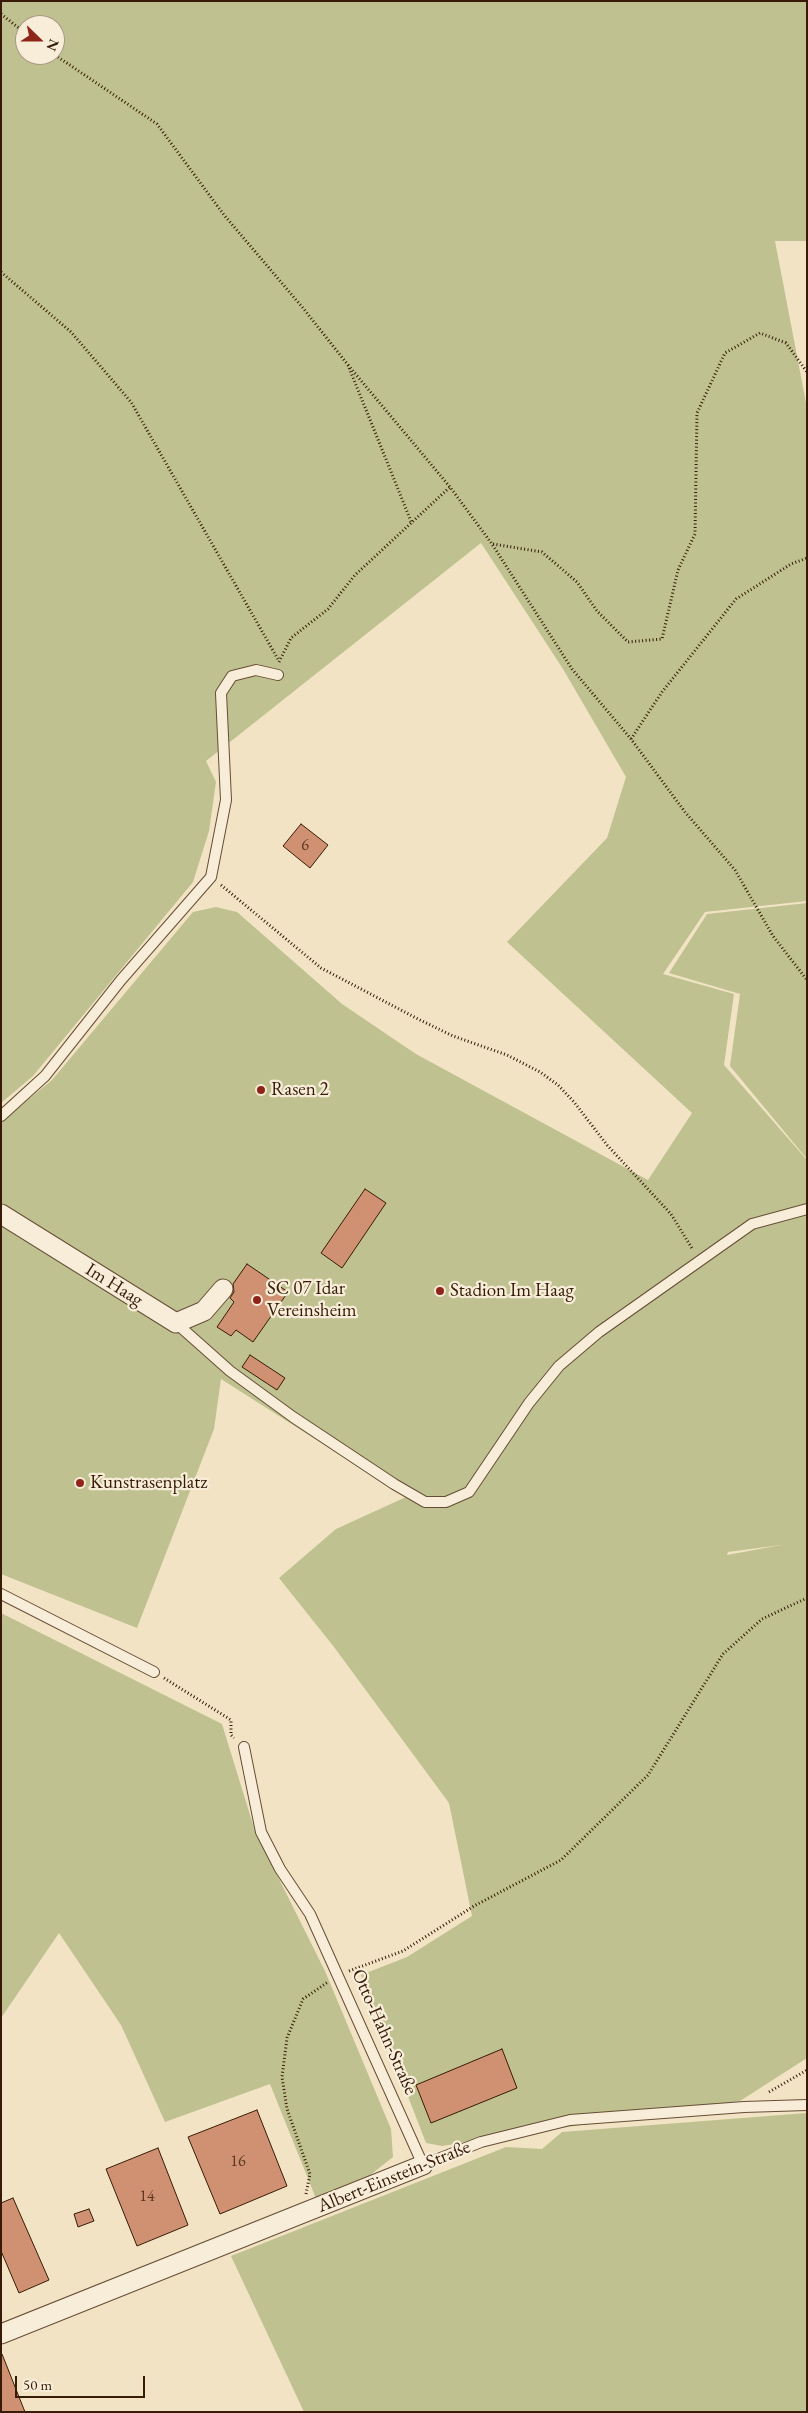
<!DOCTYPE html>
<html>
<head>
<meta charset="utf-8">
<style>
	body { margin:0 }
	#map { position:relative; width:808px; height:2413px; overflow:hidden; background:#f2e3c4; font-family:"EB Garamond",serif }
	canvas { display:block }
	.frame { position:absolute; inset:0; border:2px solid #371b07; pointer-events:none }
	.north { position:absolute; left:15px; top:15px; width:50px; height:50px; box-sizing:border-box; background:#f7edd9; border:1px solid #aa9985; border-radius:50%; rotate:112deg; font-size:14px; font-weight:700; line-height:20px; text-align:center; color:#371b07 }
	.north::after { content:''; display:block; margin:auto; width:18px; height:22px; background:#8f2418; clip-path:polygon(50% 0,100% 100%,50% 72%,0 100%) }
	.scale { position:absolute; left:15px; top:2376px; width:130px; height:22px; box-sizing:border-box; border:2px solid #371b07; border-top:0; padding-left:6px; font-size:15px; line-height:18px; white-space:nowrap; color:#371b07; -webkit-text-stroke:4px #f7edd9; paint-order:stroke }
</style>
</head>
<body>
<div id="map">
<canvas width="808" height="2413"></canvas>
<div class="frame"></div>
<div class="north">N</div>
<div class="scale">50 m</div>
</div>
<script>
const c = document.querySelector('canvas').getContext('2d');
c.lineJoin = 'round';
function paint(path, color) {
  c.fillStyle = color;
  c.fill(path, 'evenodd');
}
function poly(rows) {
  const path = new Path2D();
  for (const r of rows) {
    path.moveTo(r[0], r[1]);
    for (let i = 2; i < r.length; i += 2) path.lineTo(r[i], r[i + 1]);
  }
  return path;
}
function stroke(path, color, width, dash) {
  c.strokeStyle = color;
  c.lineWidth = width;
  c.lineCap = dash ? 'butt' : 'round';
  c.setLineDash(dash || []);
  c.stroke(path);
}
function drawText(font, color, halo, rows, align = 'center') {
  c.font = font + ' "EB Garamond",serif';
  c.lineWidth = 4.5;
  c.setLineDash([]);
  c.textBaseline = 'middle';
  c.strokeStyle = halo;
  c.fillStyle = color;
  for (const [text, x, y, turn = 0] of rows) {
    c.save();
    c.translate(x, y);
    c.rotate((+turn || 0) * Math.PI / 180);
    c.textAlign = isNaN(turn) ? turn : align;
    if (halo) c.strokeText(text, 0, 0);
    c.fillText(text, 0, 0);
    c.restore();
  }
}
paint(poly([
	[1,1,807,1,807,241,775,241,807,408,807,901,705,912,663,974,734,994,724,1065,807,1160,807,2058,740,2101,442,2146,426,2143,361,1975,407,1957,472,1916,449,1803,334,1647,279,1578,336,1529,406,1497,221,1379,214,1429,137,1628,1,1574,1,1122,52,1080,193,912,216,907,237,912,342,1004,416,1054,648,1180,692,1113,507,942,607,838,626,777,563,669,481,543,206,761,216,782,209,831,193,882,33,1076,1,1103],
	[25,25,55,25,55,55,25,55],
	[781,1545,727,1555,728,1552],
	[807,903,807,1159,730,1066,740,994,669,973,707,914],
	[1,1613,222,1724,255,1831,325,1971,391,2129,393,2157,369,2176,317,2201,270,2084,165,2122,121,2025,59,1933,1,2018],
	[807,2113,807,2412,304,2412,231,2256,506,2147,542,2149,562,2132]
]), '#bfc290');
const building = poly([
	[301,824,328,845,310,868,283,846,301,824],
	[365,1189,386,1203,342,1268,321,1253,365,1189],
	[247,1264,288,1292,253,1342,236,1330,231,1336,217,1327,234,1302,230,1298,234,1292,233,1284,247,1264],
	[250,1355,285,1378,277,1390,242,1367,250,1355],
	[502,2049,517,2088,431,2123,416,2085,502,2049],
	[257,2110,287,2186,220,2214,188,2137,257,2110],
	[158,2148,188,2225,137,2246,106,2169,158,2148],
	[13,2198,49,2280,19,2293,1,2251,1,2203,13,2198],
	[89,2209,94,2221,78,2227,74,2214,89,2209],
	[1,2354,2,2354,25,2412,1,2412,1,2354]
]);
paint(building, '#d09173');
stroke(building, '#371b07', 1);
const service = poly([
	[1,1116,45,1076,121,980,211,877,226,800,221,693,232,676,256,670,278,675],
	[176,1323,230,1371,293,1417,394,1484,425,1502,446,1502,469,1492,529,1403,559,1366,599,1332,752,1224,807,1209],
	[1,1594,154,1672],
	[244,1747,261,1832,280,1869,310,1914,423,2165,481,2142,570,2120,744,2107,807,2105]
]);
const minor = poly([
	[1,1214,176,1323,204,1311,223,1289],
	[1,2334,423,2165]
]);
stroke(service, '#664d36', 12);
stroke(minor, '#664d36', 21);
stroke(poly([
	[1,14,25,33],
	[55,55,157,124,224,215,303,308,348,365,412,524],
	[1,272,71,332,131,402,279,661],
	[348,365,450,487,492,544,572,669,631,739,685,812,735,870,773,936,807,980],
	[493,544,542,552,577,582,597,611,628,642,662,639,678,570,695,534,697,413,725,353,760,333,786,343,807,372],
	[279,662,291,638,328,609,355,575,450,487],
	[631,739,662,692,736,599,791,564,807,558],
	[221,885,321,968,420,1020,453,1036,507,1055,540,1072,558,1085,574,1102,607,1145,671,1214,693,1250],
	[164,1678,231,1720,231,1735,234,1738],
	[349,1971,403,1951,474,1906,561,1860,648,1775,723,1654,762,1619,807,1598],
	[769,2092,807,2070],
	[306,2194,310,2174,287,2109,282,2077,287,2038,303,1999,328,1982]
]), '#371b07', 3, [1, 2.5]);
stroke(service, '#f7edd9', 10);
stroke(minor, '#f7edd9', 19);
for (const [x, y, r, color] of [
	[261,1090,5,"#8f2418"],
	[440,1291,5,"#8f2418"],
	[257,1300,5,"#8f2418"],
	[80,1483,5,"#8f2418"]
]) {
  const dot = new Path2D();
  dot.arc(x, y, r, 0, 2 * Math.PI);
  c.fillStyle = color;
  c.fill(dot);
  stroke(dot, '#f7edd9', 2);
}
drawText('16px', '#5d3822', null, [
	["6",305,846],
	["16",238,2162],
	["14",147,2197]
]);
drawText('19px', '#371b07', '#f7edd9', [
	["Rasen 2",271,1090],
	["SC 07 Idar",267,1289],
	["Vereinsheim",267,1311],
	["Stadion Im Haag",450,1291],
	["Kunstrasenplatz",90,1483]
], 'left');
drawText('19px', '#371b07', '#f7edd9', [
	["Im Haag",114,1285,32],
	["Otto-Hahn-Straße",384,2032,66],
	["Albert-Einstein-Straße",394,2177,-22]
]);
</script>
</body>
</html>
